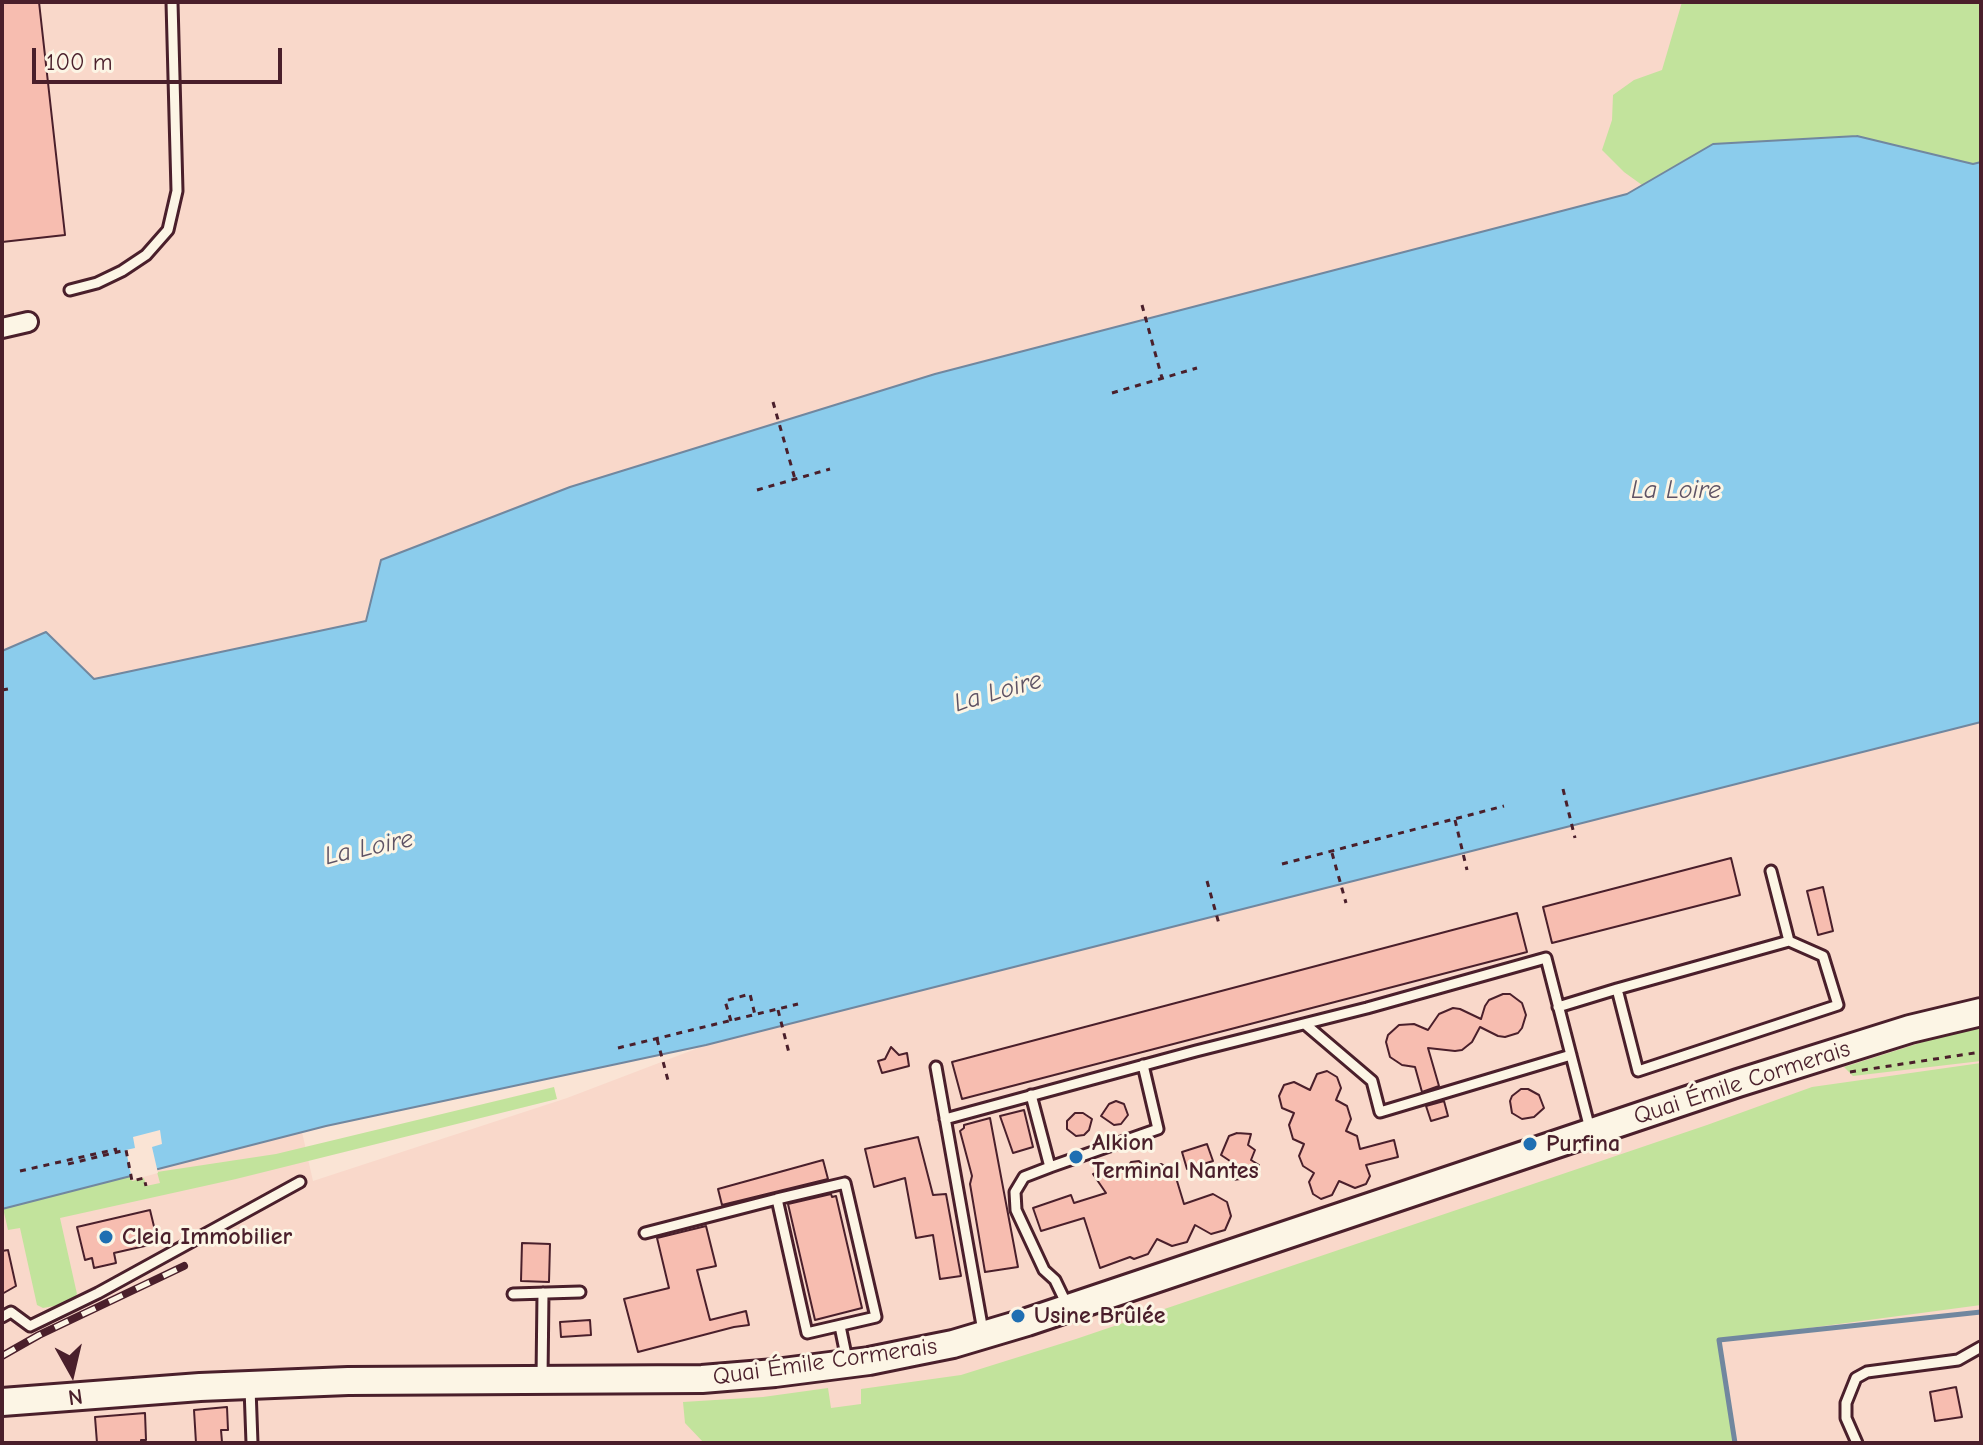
<!DOCTYPE html>
<html>
<head>
<meta charset="utf-8">
<style>
	body { margin:0 }
	#map { position:relative; width:1983px; height:1445px; overflow:hidden; background:#fae4d5; font-family:"Comic Neue",sans-serif }
	canvas { display:block }
	.frame { position:absolute; inset:0; border:4px solid #4a1f2b; pointer-events:none }
	.north { position:absolute; left:32px; top:1333px; width:80px; height:80px; -webkit-text-stroke:6px #fcf5e5; paint-order:stroke; rotate:172deg; font-size:22px; font-weight:700; line-height:32px; text-align:center; color:#4a1f2b }
	.north::after { content:''; display:block; margin:auto; width:28px; height:36px; background:#4a1f2b; clip-path:polygon(50% 0,100% 100%,50% 72%,0 100%) }
	.scale { position:absolute; left:32px; top:48px; width:250px; height:36px; box-sizing:border-box; border:4px solid #4a1f2b; border-top:0; padding-left:10px; font-size:24px; line-height:28px; white-space:nowrap; color:#4a1f2b; -webkit-text-stroke:6px #fcf5e5; paint-order:stroke }
</style>
</head>
<body>
<div id="map">
<canvas width="1983" height="1445"></canvas>
<div class="frame"></div>
<div class="north">N</div>
<div class="scale">100 m</div>
</div>
<script>
const c = document.querySelector('canvas').getContext('2d');
c.lineJoin = 'round';
function paint(path, color) {
  c.fillStyle = color;
  c.fill(path, 'evenodd');
}
function poly(rows) {
  const path = new Path2D();
  for (const r of rows) {
    path.moveTo(r[0], r[1]);
    for (let i = 2; i < r.length; i += 2) path.lineTo(r[i], r[i + 1]);
  }
  return path;
}
function stroke(path, color, width, dash) {
  c.strokeStyle = color;
  c.lineWidth = width;
  c.lineCap = dash ? 'butt' : 'round';
  c.setLineDash(dash || []);
  c.stroke(path);
}
function drawText(font, color, halo, rows, align = 'center') {
  c.font = font + ' "Comic Neue",sans-serif';
  c.lineWidth = 6;
  c.setLineDash([]);
  c.textBaseline = 'middle';
  c.strokeStyle = halo;
  c.fillStyle = color;
  for (const [text, x, y, turn = 0] of rows) {
    c.save();
    c.translate(x, y);
    c.rotate((+turn || 0) * Math.PI / 180);
    c.textAlign = isNaN(turn) ? turn : align;
    if (halo) c.strokeText(text, 0, 0);
    c.fillText(text, 0, 0);
    c.restore();
  }
}
paint(poly([
	[2,2,1682,2,1713,144,1627,194,935,374,570,487,382,560,366,621,94,679,46,632,2,651],
	[1981,722,1981,1443,2,1443,2,1209,302,1132,313,1181,567,1098,706,1045]
]), '#f9d8ca');
paint(poly([
	[1682,2,1981,2,1981,162,1973,164,1857,136,1713,144,1642,185,1624,172,1602,150,1612,120,1613,95,1634,80,1662,70],
	[1981,1027,1981,1061,1853,1076,1844,1067,1942,1036],
	[1981,1063,1981,1305,1719,1340,1735,1443,704,1443,685,1423,683,1402,763,1397,828,1388,831,1408,861,1404,861,1389,961,1375,1076,1339,1707,1125,1812,1087],
	[554,1087,557,1099,236,1179,60,1218,77,1294,75,1297,60,1305,43,1308,37,1305,20,1228,8,1230,3,1208,130,1176,132,1181,144,1178,146,1186,160,1183,157,1172,276,1154]
]), '#c2e39c');
const water = poly([
	[1857,136,1973,164,1981,162,1981,722,706,1045,326,1126,2,1209,2,651,46,632,94,679,366,621,381,560,570,487,935,374,1627,194,1713,144,1857,136]
]);
paint(water, '#8bccec');
stroke(water, '#71879f', 2);
paint(poly([
	[160,1130,162,1144,152,1147,158,1173,132,1180,126,1150,135,1148,133,1137]
]), '#fae4d5');
stroke(poly([
	[1735,1443,1719,1340,1981,1312]
]), '#71879f', 5);
const building = poly([
	[2,2,39,2,65,235,2,242,2,2],
	[1731,858,1740,895,1552,943,1543,907,1731,858],
	[1823,887,1833,931,1818,935,1807,891,1823,887],
	[1517,913,1527,952,962,1099,952,1062,1517,913],
	[1503,994,1510,994,1522,1003,1526,1015,1522,1028,1518,1033,1505,1037,1498,1036,1480,1027,1472,1042,1462,1050,1455,1051,1428,1048,1439,1086,1422,1092,1415,1067,1402,1065,1390,1057,1386,1042,1388,1035,1399,1025,1414,1024,1428,1030,1439,1014,1453,1008,1460,1009,1481,1019,1485,1006,1489,1000,1503,994],
	[891,1047,899,1055,907,1053,909,1066,882,1073,878,1061,885,1059,891,1047],
	[1327,1071,1337,1077,1341,1088,1336,1100,1347,1106,1351,1119,1346,1131,1357,1136,1360,1149,1394,1140,1398,1157,1366,1165,1370,1176,1366,1184,1355,1188,1339,1181,1332,1195,1321,1199,1313,1194,1309,1182,1314,1173,1303,1166,1299,1156,1304,1144,1293,1139,1289,1125,1294,1113,1282,1108,1279,1096,1284,1085,1294,1082,1310,1090,1317,1074,1327,1071],
	[1521,1089,1528,1089,1539,1095,1544,1108,1534,1117,1522,1119,1512,1113,1510,1101,1512,1096,1521,1089],
	[1116,1101,1124,1104,1128,1115,1121,1124,1114,1125,1101,1116,1109,1104,1116,1101],
	[1444,1101,1448,1116,1431,1121,1426,1106,1444,1101],
	[1024,1110,1033,1147,1013,1153,1000,1116,1024,1110],
	[1075,1113,1083,1113,1092,1119,1089,1130,1084,1135,1076,1136,1067,1129,1067,1121,1075,1113],
	[990,1118,1018,1267,985,1272,970,1184,972,1176,960,1131,964,1128,964,1125,990,1118],
	[1237,1133,1251,1134,1248,1145,1255,1150,1251,1160,1259,1165,1254,1177,1233,1180,1239,1167,1221,1155,1229,1136,1237,1133],
	[918,1137,933,1195,946,1194,961,1276,940,1279,933,1235,916,1238,905,1178,874,1187,865,1149,918,1137],
	[1207,1144,1213,1161,1187,1169,1182,1152,1207,1144],
	[823,1160,828,1179,722,1205,718,1189,823,1160],
	[1139,1161,1147,1169,1161,1164,1174,1171,1184,1204,1213,1194,1227,1202,1231,1216,1225,1230,1211,1234,1195,1225,1187,1242,1172,1246,1157,1239,1148,1254,1134,1259,1130,1257,1100,1268,1084,1218,1041,1231,1033,1208,1071,1195,1074,1203,1106,1193,1093,1174,1123,1165,1128,1167,1131,1162,1139,1161],
	[831,1194,832,1197,836,1196,862,1308,815,1320,788,1204,831,1194],
	[150,1210,158,1243,114,1253,116,1263,94,1268,92,1258,85,1260,77,1227,150,1210],
	[706,1226,716,1266,697,1270,710,1320,746,1311,749,1325,734,1327,638,1352,624,1299,669,1288,657,1238,706,1226],
	[522,1243,550,1244,549,1282,521,1281,522,1243],
	[8,1250,16,1286,2,1294,2,1251,8,1250],
	[590,1320,591,1335,561,1337,560,1322,590,1320],
	[1956,1387,1962,1417,1935,1421,1930,1392,1956,1387],
	[227,1407,228,1430,221,1430,222,1442,196,1443,194,1410,227,1407],
	[145,1413,146,1440,141,1440,141,1443,97,1443,95,1417,145,1413]
]);
paint(building, '#f7bdb0');
stroke(building, '#4a1f2b', 2);
const service = poly([
	[70,290,97,283,122,271,146,255,168,230,177,191,172,2],
	[1771,871,1789,941],
	[1558,1007,1617,989,1789,941,1823,956,1838,1005,1638,1071,1617,989],
	[1305,1024,1372,1081,1380,1112,1571,1055],
	[936,1067,983,1331],
	[1031,1095,1050,1167,1024,1177,1015,1192,1016,1210,1044,1270,1055,1280,1068,1307],
	[945,1119,1196,1051,1367,1008,1546,958,1590,1129],
	[1050,1167,1158,1129,1143,1065],
	[845,1183,876,1317,807,1333,777,1199,845,1183],
	[645,1233,777,1199],
	[513,1294,580,1292],
	[2,1317,11,1312,30,1326,98,1293,300,1182],
	[840,1326,847,1360],
	[542,1378,543,1293],
	[250,1388,252,1443],
	[1857,1443,1846,1418,1846,1403,1856,1378,1867,1372,1958,1360,1981,1347]
]);
const minor = poly([
	[2,328,28,322]
]);
const secondary = poly([
	[2,1402,200,1387,348,1381,702,1379,775,1373,869,1361,913,1352,953,1344,1027,1322,1738,1083,1910,1029,1981,1012]
]);
stroke(service, '#4a1f2b', 15);
stroke(minor, '#4a1f2b', 24);
stroke(secondary, '#4a1f2b', 32);
stroke(poly([
	[1142,305,1162,378],
	[1112,393,1197,368],
	[773,402,795,479],
	[757,490,830,469],
	[2,690,8,689],
	[1563,789,1575,838],
	[1455,820,1467,870],
	[1332,853,1346,903],
	[1282,864,1504,806],
	[1207,881,1219,924],
	[778,1010,789,1053],
	[731,1021,725,1001,750,994,755,1015],
	[657,1039,669,1084],
	[618,1048,798,1004],
	[1850,1072,1981,1052],
	[68,1164,126,1150,132,1181,144,1178,146,1186],
	[20,1171,117,1149]
]), '#4a1f2b', 3, [6, 6]);
stroke(service, '#fcf5e5', 9);
stroke(minor, '#fcf5e5', 18);
stroke(secondary, '#fcf5e5', 26);
const rail = poly([
	[2,1356,39,1335,184,1266]
]);
stroke(rail, '#4a1f2b', 8);
stroke(rail, '#fcf5e5', 5, [15]);
for (const [x, y, r, color] of [
	[1530,1144,8,"#1f6fb2"],
	[1076,1157,8,"#1f6fb2"],
	[106,1237,8,"#1f6fb2"],
	[1018,1316,8,"#1f6fb2"]
]) {
  const dot = new Path2D();
  dot.arc(x, y, r, 0, 2 * Math.PI);
  c.fillStyle = color;
  c.fill(dot);
  stroke(dot, '#fcf5e5', 3);
}
drawText('24px', '#4a1f2b', '#fcf5e5', [
	["Quai Émile Cormerais",1742,1083,-18],
	["Quai Émile Cormerais",825,1362,-8]
]);
drawText('bold 24px', '#4a1f2b', '#fcf5e5', [
	["Alkion",1092,1143],
	["Terminal Nantes",1092,1171],
	["Purfina",1546,1144],
	["Cleia Immobilier",122,1237],
	["Usine Brûlée",1034,1316]
], 'left');
drawText('italic 26px', '#5e5365', '#fcf5e5', [
	["La Loire",1676,491],
	["La Loire",998,692,-16],
	["La Loire",369,848,-12]
]);
</script>
</body>
</html>
